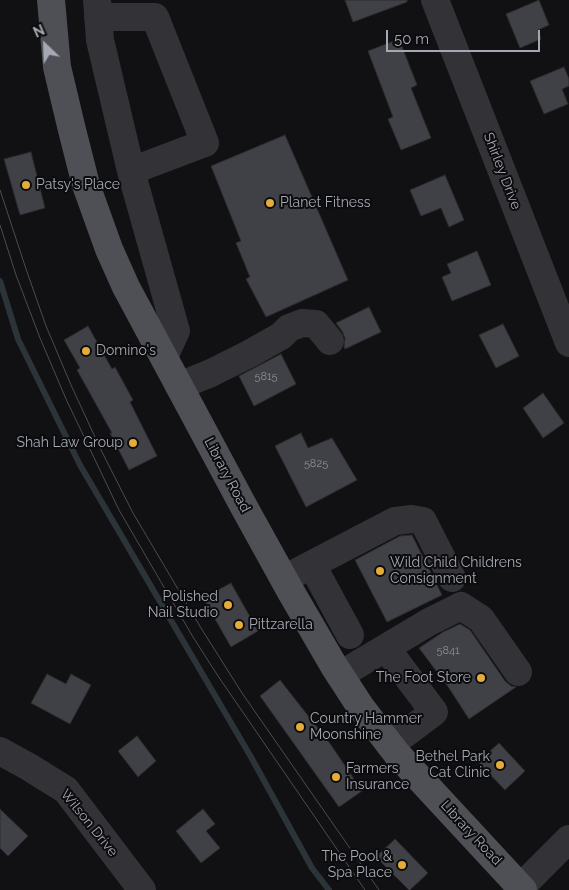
<!DOCTYPE html>
<html>
<head>
<meta charset="utf-8">
<style>
	body { margin:0 }
	#map { position:relative; width:569px; height:890px; overflow:hidden; background:#111113; font-family:Raleway,sans-serif }
	canvas { display:block }
	.north { position:absolute; left:20px; top:20px; width:50px; height:50px; -webkit-text-stroke:4px #0c0c0e; paint-order:stroke; rotate:336deg; font-size:14px; font-weight:700; line-height:20px; text-align:center; color:#a4a8b2 }
	.north::after { content:''; display:block; margin:auto; width:18px; height:22px; background:#a4a8b2; clip-path:polygon(50% 0,100% 100%,50% 72%,0 100%) }
	.scale { position:absolute; left:386px; top:30px; width:154px; height:22px; box-sizing:border-box; border:2px solid #a4a8b2; border-top:0; padding-left:6px; font-size:15px; line-height:18px; white-space:nowrap; color:#a4a8b2; -webkit-text-stroke:4px #0c0c0e; paint-order:stroke }
</style>
</head>
<body>
<div id="map">
<canvas width="569" height="890"></canvas>
<div class="north">N</div>
<div class="scale">50 m</div>
</div>
<script>
const c = document.querySelector('canvas').getContext('2d');
c.lineJoin = 'round';
function poly(rows) {
  const path = new Path2D();
  for (const r of rows) {
    path.moveTo(r[0], r[1]);
    for (let i = 2; i < r.length; i += 2) path.lineTo(r[i], r[i + 1]);
  }
  return path;
}
function stroke(path, color, width, dash) {
  c.strokeStyle = color;
  c.lineWidth = width;
  c.lineCap = dash ? 'butt' : 'round';
  c.setLineDash(dash || []);
  c.stroke(path);
}
function paint(path, color) {
  c.fillStyle = color;
  c.fill(path, 'evenodd');
}
function drawText(font, color, halo, rows, align = 'center') {
  c.font = font + ' Raleway,sans-serif';
  c.lineWidth = 4;
  c.setLineDash([]);
  c.textBaseline = 'middle';
  c.strokeStyle = halo;
  c.fillStyle = color;
  for (const [text, x, y, turn = 0] of rows) {
    c.save();
    c.translate(x, y);
    c.rotate((+turn || 0) * Math.PI / 180);
    c.textAlign = isNaN(turn) ? turn : align;
    if (halo) c.strokeText(text, 0, 0);
    c.fillText(text, 0, 0);
    c.restore();
  }
}
stroke(poly([
	[0,281,18,339,80,465,251,757,312,868,329,890]
]), '#2c343a', 6);
const building = poly([
	[345,0,407,0,407,2,353,22,345,0],
	[539,0,549,25,538,30,541,39,520,48,506,14,539,0],
	[399,39,417,85,411,88,431,138,401,150,388,119,393,117,368,51,399,39],
	[564,67,569,79,569,86,562,89,568,104,544,114,530,81,564,67],
	[285,135,348,280,266,317,246,279,250,277,236,243,241,241,211,166,285,135],
	[31,152,45,208,20,215,4,159,31,152],
	[445,175,464,220,449,227,441,208,421,216,410,190,445,175],
	[477,251,491,285,452,301,442,277,451,273,447,264,477,251],
	[369,307,381,332,345,349,344,347,345,338,342,331,336,323,369,307],
	[503,324,519,356,496,368,479,335,503,324],
	[88,326,112,369,115,367,133,400,130,402,157,456,129,470,110,433,112,433,77,370,80,368,64,340,88,326],
	[281,354,296,384,254,406,239,376,281,354],
	[543,393,564,423,543,438,523,408,543,393],
	[301,433,308,448,332,438,357,480,306,507,275,446,301,433],
	[412,535,442,595,387,622,355,560,400,536,412,535],
	[231,583,258,631,231,647,203,598,231,583],
	[460,624,470,630,505,681,511,686,516,687,469,719,449,688,419,648,443,632,460,624],
	[47,674,66,684,71,674,91,685,70,724,31,703,47,674],
	[280,680,331,745,362,791,339,807,260,696,280,680],
	[137,736,156,761,138,777,118,751,137,736],
	[499,743,525,771,505,790,478,762,499,743],
	[0,809,28,836,8,856,0,848,0,809],
	[203,809,215,824,206,831,220,848,201,863,176,831,203,809],
	[395,839,428,873,410,890,409,890,376,857,395,839]
]);
paint(building, '#404146');
stroke(building, '#2c2c2f', 1);
stroke(poly([
	[97,0,100,40,131,171,176,331,164,357],
	[435,0,569,343],
	[98,17,155,17,205,143,131,171],
	[179,386,211,373,249,354,281,336,289,328,302,323,316,324,330,341],
	[312,565,350,635],
	[284,579,395,521,412,519,423,521,452,578],
	[386,648,434,712,390,745],
	[340,675,429,622,461,606,481,619,518,672],
	[0,751,29,767,66,790,142,890],
	[518,890,569,839]
]), '#333337', 28);
stroke(poly([
	[51,0,57,67,72,130,86,185,109,249,126,287,244,507,291,592,334,666,360,706,397,754,523,890]
]), '#4f5056', 28);
stroke(poly([
	[0,190,26,269,46,326,71,385,101,450,133,513,201,628,242,693,379,890],
	[0,225,16,275,40,338,66,399,119,510,193,637,218,676,365,890]
]), '#4c4d52', 1);
for (const [x, y, r, color] of [
	[26,185,5,"#e4ac38"],
	[270,203,5,"#e4ac38"],
	[86,351,5,"#e4ac38"],
	[133,443,5,"#e4ac38"],
	[380,571,5,"#e4ac38"],
	[228,605,5,"#e4ac38"],
	[239,625,5,"#e4ac38"],
	[481,678,5,"#e4ac38"],
	[300,727,5,"#e4ac38"],
	[500,765,5,"#e4ac38"],
	[336,777,5,"#e4ac38"],
	[402,865,5,"#e4ac38"]
]) {
  const dot = new Path2D();
  dot.arc(x, y, r, 0, 2 * Math.PI);
  c.fillStyle = color;
  c.fill(dot);
  stroke(dot, '#0c0c0e', 2);
}
drawText('11px', '#8b8e97', null, [
	["5815",266,377],
	["5825",316,464],
	["5841",448,651]
]);
drawText('14px', '#a4a8b2', '#0c0c0e', [
	["Shirley Drive",502,171,69],
	["Library Road",227,475,62],
	["Wilson Drive",89,823,51],
	["Library Road",471,833,47]
]);
drawText('14px', '#a4a8b2', '#0c0c0e', [
	["Patsy's Place",36,185],
	["Planet Fitness",280,203],
	["Domino's",96,351],
	["Shah Law Group",123,443,"right"],
	["Wild Child Childrens",390,563],
	["Consignment",390,579],
	["Polished",218,597,"right"],
	["Nail Studio",218,613,"right"],
	["Pittzarella",249,625],
	["The Foot Store",471,678,"right"],
	["Country Hammer",310,719],
	["Moonshine",310,735],
	["Bethel Park",490,757,"right"],
	["Cat Clinic",490,773,"right"],
	["Farmers",346,769],
	["Insurance",346,785],
	["The Pool &",392,857,"right"],
	["Spa Place",392,873,"right"]
], 'left');
</script>
</body>
</html>
